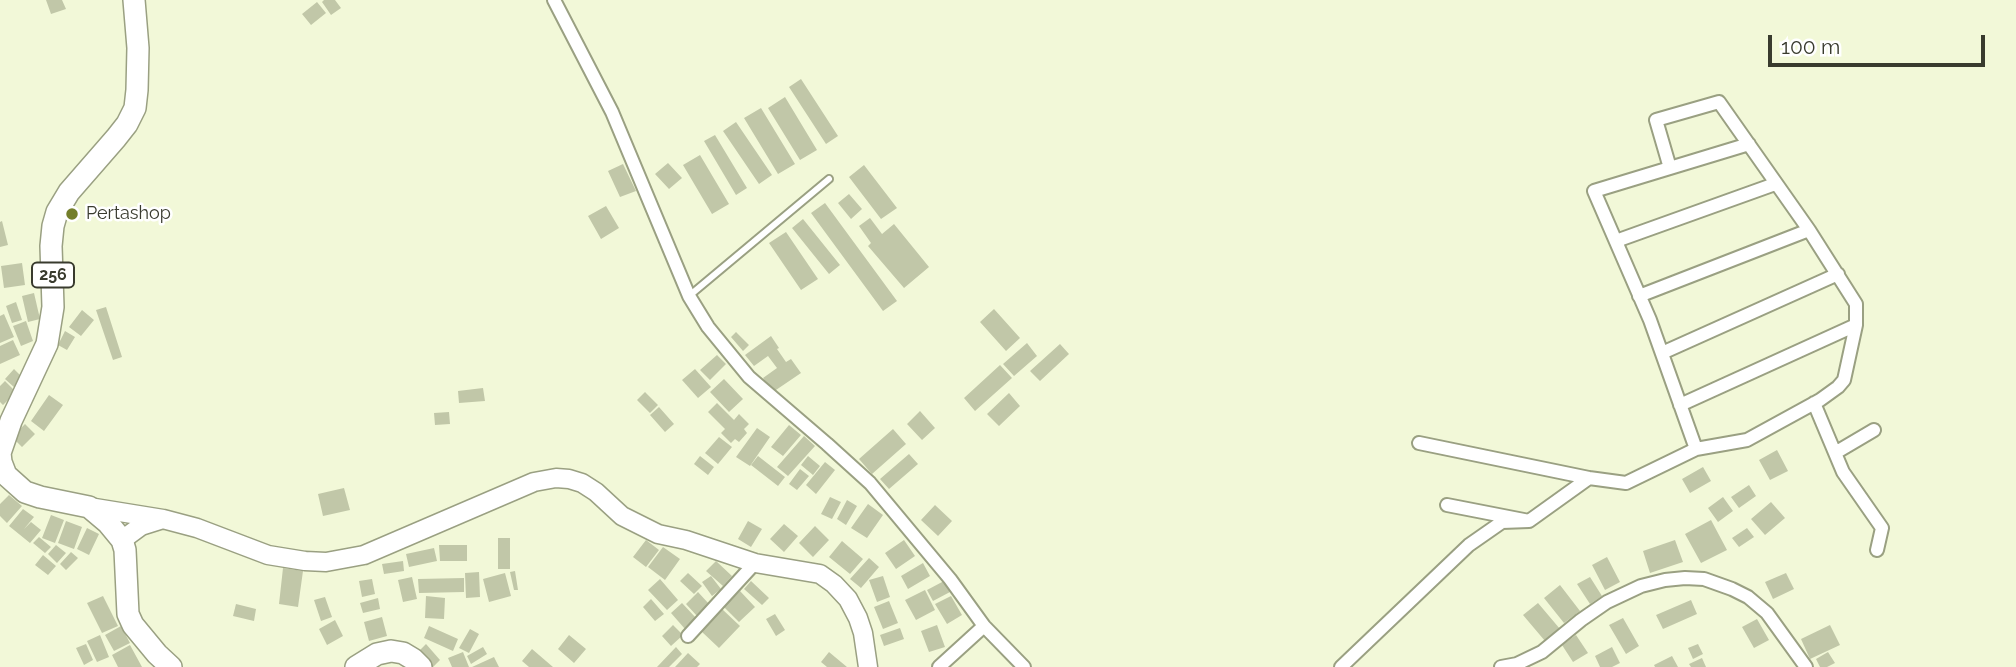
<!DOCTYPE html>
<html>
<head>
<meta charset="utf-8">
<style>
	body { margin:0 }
	#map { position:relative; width:2016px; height:667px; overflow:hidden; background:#f2f8d8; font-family:Raleway,sans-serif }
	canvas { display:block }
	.scale { position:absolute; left:1768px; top:35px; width:217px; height:32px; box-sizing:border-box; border:4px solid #393b2e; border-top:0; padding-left:9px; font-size:21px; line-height:24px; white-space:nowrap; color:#393b2e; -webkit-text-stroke:5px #fff; paint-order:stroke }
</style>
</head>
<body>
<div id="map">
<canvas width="2016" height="667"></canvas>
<div class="scale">100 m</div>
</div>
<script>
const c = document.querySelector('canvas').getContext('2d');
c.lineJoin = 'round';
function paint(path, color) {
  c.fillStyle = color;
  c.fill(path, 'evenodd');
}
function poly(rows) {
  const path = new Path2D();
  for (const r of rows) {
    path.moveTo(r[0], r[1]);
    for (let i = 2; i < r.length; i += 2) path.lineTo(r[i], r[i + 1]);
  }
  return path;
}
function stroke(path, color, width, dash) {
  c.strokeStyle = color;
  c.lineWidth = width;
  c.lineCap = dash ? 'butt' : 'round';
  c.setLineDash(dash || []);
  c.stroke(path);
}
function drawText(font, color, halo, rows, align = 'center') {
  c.font = font + ' Raleway,sans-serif';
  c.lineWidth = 5;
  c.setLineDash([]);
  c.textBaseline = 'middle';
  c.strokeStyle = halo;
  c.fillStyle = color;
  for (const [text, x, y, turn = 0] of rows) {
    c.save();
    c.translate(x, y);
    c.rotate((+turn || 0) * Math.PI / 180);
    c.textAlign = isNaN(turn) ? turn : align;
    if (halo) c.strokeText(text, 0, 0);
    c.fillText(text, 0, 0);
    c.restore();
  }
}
paint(poly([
	[46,0,62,0,66,9,51,14],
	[324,0,335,0,341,8,331,15,322,2],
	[317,2,326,13,311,25,302,14],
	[801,79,838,136,826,144,789,87],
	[785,97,817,150,800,160,768,108],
	[761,108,795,164,778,174,744,118],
	[736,122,772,175,759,184,723,131],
	[715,135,747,188,736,195,704,141],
	[700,155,729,204,712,214,683,165],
	[668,163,682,178,669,189,655,174],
	[623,164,636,191,620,197,608,171],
	[864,165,897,208,881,219,849,177],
	[849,194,862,209,851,219,838,203],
	[825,203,897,301,883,311,811,213],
	[606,206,619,228,601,239,588,216],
	[870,218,882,234,894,224,929,267,904,288,868,246,871,243,859,226],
	[803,219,840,265,829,274,792,228],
	[2,221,8,245,0,247,0,222],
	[786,232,818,279,801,290,769,243],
	[22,263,25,285,4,288,1,266],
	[34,293,40,319,28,322,22,296],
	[16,302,22,320,12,323,6,306],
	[106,307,122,357,113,360,96,310],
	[994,309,1020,338,1006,351,980,322],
	[82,310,94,320,81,336,69,327],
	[4,314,14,337,0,343,0,316],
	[26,321,33,341,21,346,13,326],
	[65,331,75,337,67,350,58,345],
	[736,332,749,345,743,351,731,337],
	[771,336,779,348,777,349,786,362,791,359,801,373,773,392,763,378,777,368,768,356,754,366,745,355],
	[13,340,20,355,0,364,0,346],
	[1027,343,1037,356,1014,376,1003,364],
	[1060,344,1069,354,1040,381,1030,371],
	[717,355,726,364,710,380,700,370],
	[1000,365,1012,378,975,411,964,398],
	[14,369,24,379,15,388,5,379],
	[695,369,711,387,698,398,682,380],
	[724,379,743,399,729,412,710,392],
	[5,381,16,392,3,405,0,402,0,386],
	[483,388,485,401,459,403,458,391],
	[645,392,658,405,650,413,637,400],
	[1009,393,1020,406,999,426,987,414],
	[49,395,63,405,44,431,31,421],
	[717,403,734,420,739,414,749,424,744,429,747,433,739,442,735,439,731,443,721,433,725,429,708,412],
	[659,407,674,424,665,432,650,415],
	[920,411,935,428,922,440,907,424],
	[449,412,450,424,435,425,434,413],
	[25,424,35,434,22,447,12,437],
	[789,425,801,435,783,456,771,447],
	[757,428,770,437,750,466,736,457],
	[893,429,906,444,872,474,859,459],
	[804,436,815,446,788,476,777,467],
	[719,437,732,447,718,464,705,453],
	[1777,450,1788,471,1770,480,1759,460],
	[909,454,918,464,889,489,880,479],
	[700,456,714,467,708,475,694,464],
	[758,456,785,477,778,486,751,465],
	[808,456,820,466,813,475,801,465],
	[825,462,835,470,816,494,806,485],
	[1703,467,1711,481,1690,493,1682,479],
	[800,469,809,476,797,490,789,484],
	[1749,485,1756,496,1739,508,1731,497],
	[344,488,350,510,323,516,318,494],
	[9,495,22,506,7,523,0,516,0,504],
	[830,497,841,502,832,519,821,514],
	[1723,497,1733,511,1718,522,1708,508],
	[847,500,857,506,846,525,837,519],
	[1771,502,1785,518,1765,535,1751,519],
	[868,504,883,515,867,538,851,528],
	[935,505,952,521,938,536,921,520],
	[23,509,34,517,24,529,31,522,41,530,30,543,9,526],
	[51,515,64,520,55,543,42,538],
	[1711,520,1727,550,1701,563,1685,534],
	[66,521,82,527,74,549,58,543],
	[748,521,762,529,751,547,738,539],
	[784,524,798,536,784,552,770,539],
	[815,526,829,540,813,557,799,543],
	[87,528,99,534,89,555,77,549],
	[1747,528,1754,537,1739,547,1732,538],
	[39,537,51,547,45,553,33,543],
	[498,538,510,538,510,569,498,569],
	[646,540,659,550,646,567,633,557],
	[904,540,915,556,896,569,885,553],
	[1675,540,1683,562,1650,573,1643,551],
	[842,541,863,559,850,574,829,557],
	[56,545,66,553,57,563,48,554],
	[439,545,467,545,467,561,440,561],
	[663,547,680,559,665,580,648,567],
	[434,548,437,561,409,567,406,554],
	[71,552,78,558,66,570,60,564],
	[43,555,56,566,48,575,35,565],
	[1607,557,1620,582,1605,590,1592,565],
	[869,558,879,567,861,588,850,579],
	[403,561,404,571,384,574,382,564],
	[716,561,732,576,723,586,706,571],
	[923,563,930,576,908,589,901,576],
	[283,568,303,571,298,607,279,604],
	[515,571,518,590,514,590,510,572],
	[479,572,480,597,466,598,465,573],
	[505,573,511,596,489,602,483,579],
	[688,573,702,586,694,594,680,581],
	[1786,573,1794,589,1773,599,1765,582],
	[711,576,721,589,712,596,702,582],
	[883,576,890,597,877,602,869,580],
	[412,577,417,599,403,602,398,580],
	[1590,577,1602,596,1590,604,1577,584],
	[464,578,464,592,419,593,418,579],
	[372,579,375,594,362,597,359,581],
	[660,579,678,600,667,610,648,590],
	[751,581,769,598,762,605,744,589],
	[944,581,950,592,933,601,927,590],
	[1560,585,1580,611,1564,623,1544,598],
	[925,590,935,610,916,620,905,600],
	[740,591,755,607,739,622,724,607],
	[698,592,709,604,697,616,686,604],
	[103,596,118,626,102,633,87,603],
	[426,596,445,598,444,619,425,618],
	[951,596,962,615,947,624,935,604],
	[325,597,332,617,321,621,314,600],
	[378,598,380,609,363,613,360,603],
	[651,599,664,614,655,621,643,607],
	[1691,600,1697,614,1663,629,1656,615],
	[889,601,898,623,883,629,874,607],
	[682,603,696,618,685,629,671,613],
	[1538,603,1560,629,1545,641,1523,615],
	[236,604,256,609,254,621,233,616],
	[722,609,740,626,719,648,701,631],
	[775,614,785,630,776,636,766,619],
	[382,617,387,636,369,641,364,622],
	[1623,618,1639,646,1626,654,1609,625],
	[1757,619,1769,640,1754,648,1742,627],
	[335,620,343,636,327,645,319,629],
	[673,625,683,635,671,646,662,636],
	[937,625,945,647,929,652,921,631],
	[1830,625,1840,645,1810,659,1801,639],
	[121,626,130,643,114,651,105,635],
	[429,626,458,639,453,651,424,638],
	[900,628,904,639,884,646,880,635],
	[470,629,479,634,469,653,459,648],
	[100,635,109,657,97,662,87,641],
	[569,635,586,649,574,663,558,649],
	[1576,635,1588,653,1573,662,1562,645],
	[86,644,93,660,84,665,76,648],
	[426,644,440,660,433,667,427,667,415,655],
	[1698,644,1703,654,1693,659,1688,648],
	[130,645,142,667,118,667,112,655],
	[483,647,487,654,471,664,467,656],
	[676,647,682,654,669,667,657,667],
	[1612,647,1620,663,1612,667,1600,667,1595,656],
	[532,649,553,667,529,667,522,661],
	[463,652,469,667,452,667,448,658],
	[829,652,847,667,827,667,821,662],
	[1828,652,1835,663,1827,667,1820,667,1816,659],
	[688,653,700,664,697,667,675,667],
	[1672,656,1678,667,1655,667,1654,665],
	[494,657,499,667,472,667],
	[1702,658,1706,667,1691,667,1689,664]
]), '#c1c7a8');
const lane = poly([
	[689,296,829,179]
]);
const street = poly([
	[554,0,612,112,689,296,708,327,749,377,827,444,870,483,950,579,984,626,1024,667],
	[1670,168,1656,120,1719,102,1809,230,1856,304,1856,325,1844,380,1838,387,1820,400,1747,440,1696,449],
	[1616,241,1775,184],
	[1639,296,1809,230],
	[1662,353,1838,274],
	[1814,403,1843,472,1882,528,1877,550],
	[1680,405,1856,325],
	[1419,443,1589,478,1626,483,1696,449,1650,320,1594,191,1749,144],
	[1835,453,1874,430],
	[1529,521,1589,478],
	[688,636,755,563],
	[939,667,984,626],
	[1341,667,1469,545,1502,522,1529,521,1447,505],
	[1501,667,1517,664,1542,652,1581,620,1607,602,1641,586,1665,580,1685,578,1704,579,1732,589,1748,597,1767,613,1806,667]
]);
const secondary = poly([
	[89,507,163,519,197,528,268,555,305,561,326,562,364,555,534,482,556,478,569,479,582,483,596,492,622,516,658,534,686,540,755,563,820,574,834,584,848,599,858,618,863,633,868,667],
	[122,540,141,526,160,520]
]);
const primary = poly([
	[134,0,138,48,137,90,135,108,127,124,116,138,69,192,57,212,53,226,51,246,53,307,47,344,11,421,0,453,1,462,6,475,25,492,40,497,89,507,108,523,122,540,125,550,128,614,133,625,157,654,171,667],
	[356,667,377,654,391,651,403,653,413,659,421,667]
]);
stroke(lane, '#9aa082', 10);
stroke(street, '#9aa082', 16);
stroke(secondary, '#9aa082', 21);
stroke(primary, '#9aa082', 24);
stroke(lane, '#fff', 6);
stroke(street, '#fff', 12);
stroke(secondary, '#fff', 18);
stroke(primary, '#fff', 21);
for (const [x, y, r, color] of [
	[72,214,7,"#737e2a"]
]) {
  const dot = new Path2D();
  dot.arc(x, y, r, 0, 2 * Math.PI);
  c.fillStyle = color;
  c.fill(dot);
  stroke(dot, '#fff', 2.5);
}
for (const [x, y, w] of [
	[53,275,42]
]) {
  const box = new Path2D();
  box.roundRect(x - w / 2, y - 12.5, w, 25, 5);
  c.fillStyle = '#fff';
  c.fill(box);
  stroke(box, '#393b2e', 2);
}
drawText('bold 16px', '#393b2e', null, [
	["256",53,275]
]);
drawText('18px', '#393b2e', '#fff', [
	["Pertashop",86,214]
], 'left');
</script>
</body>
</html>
